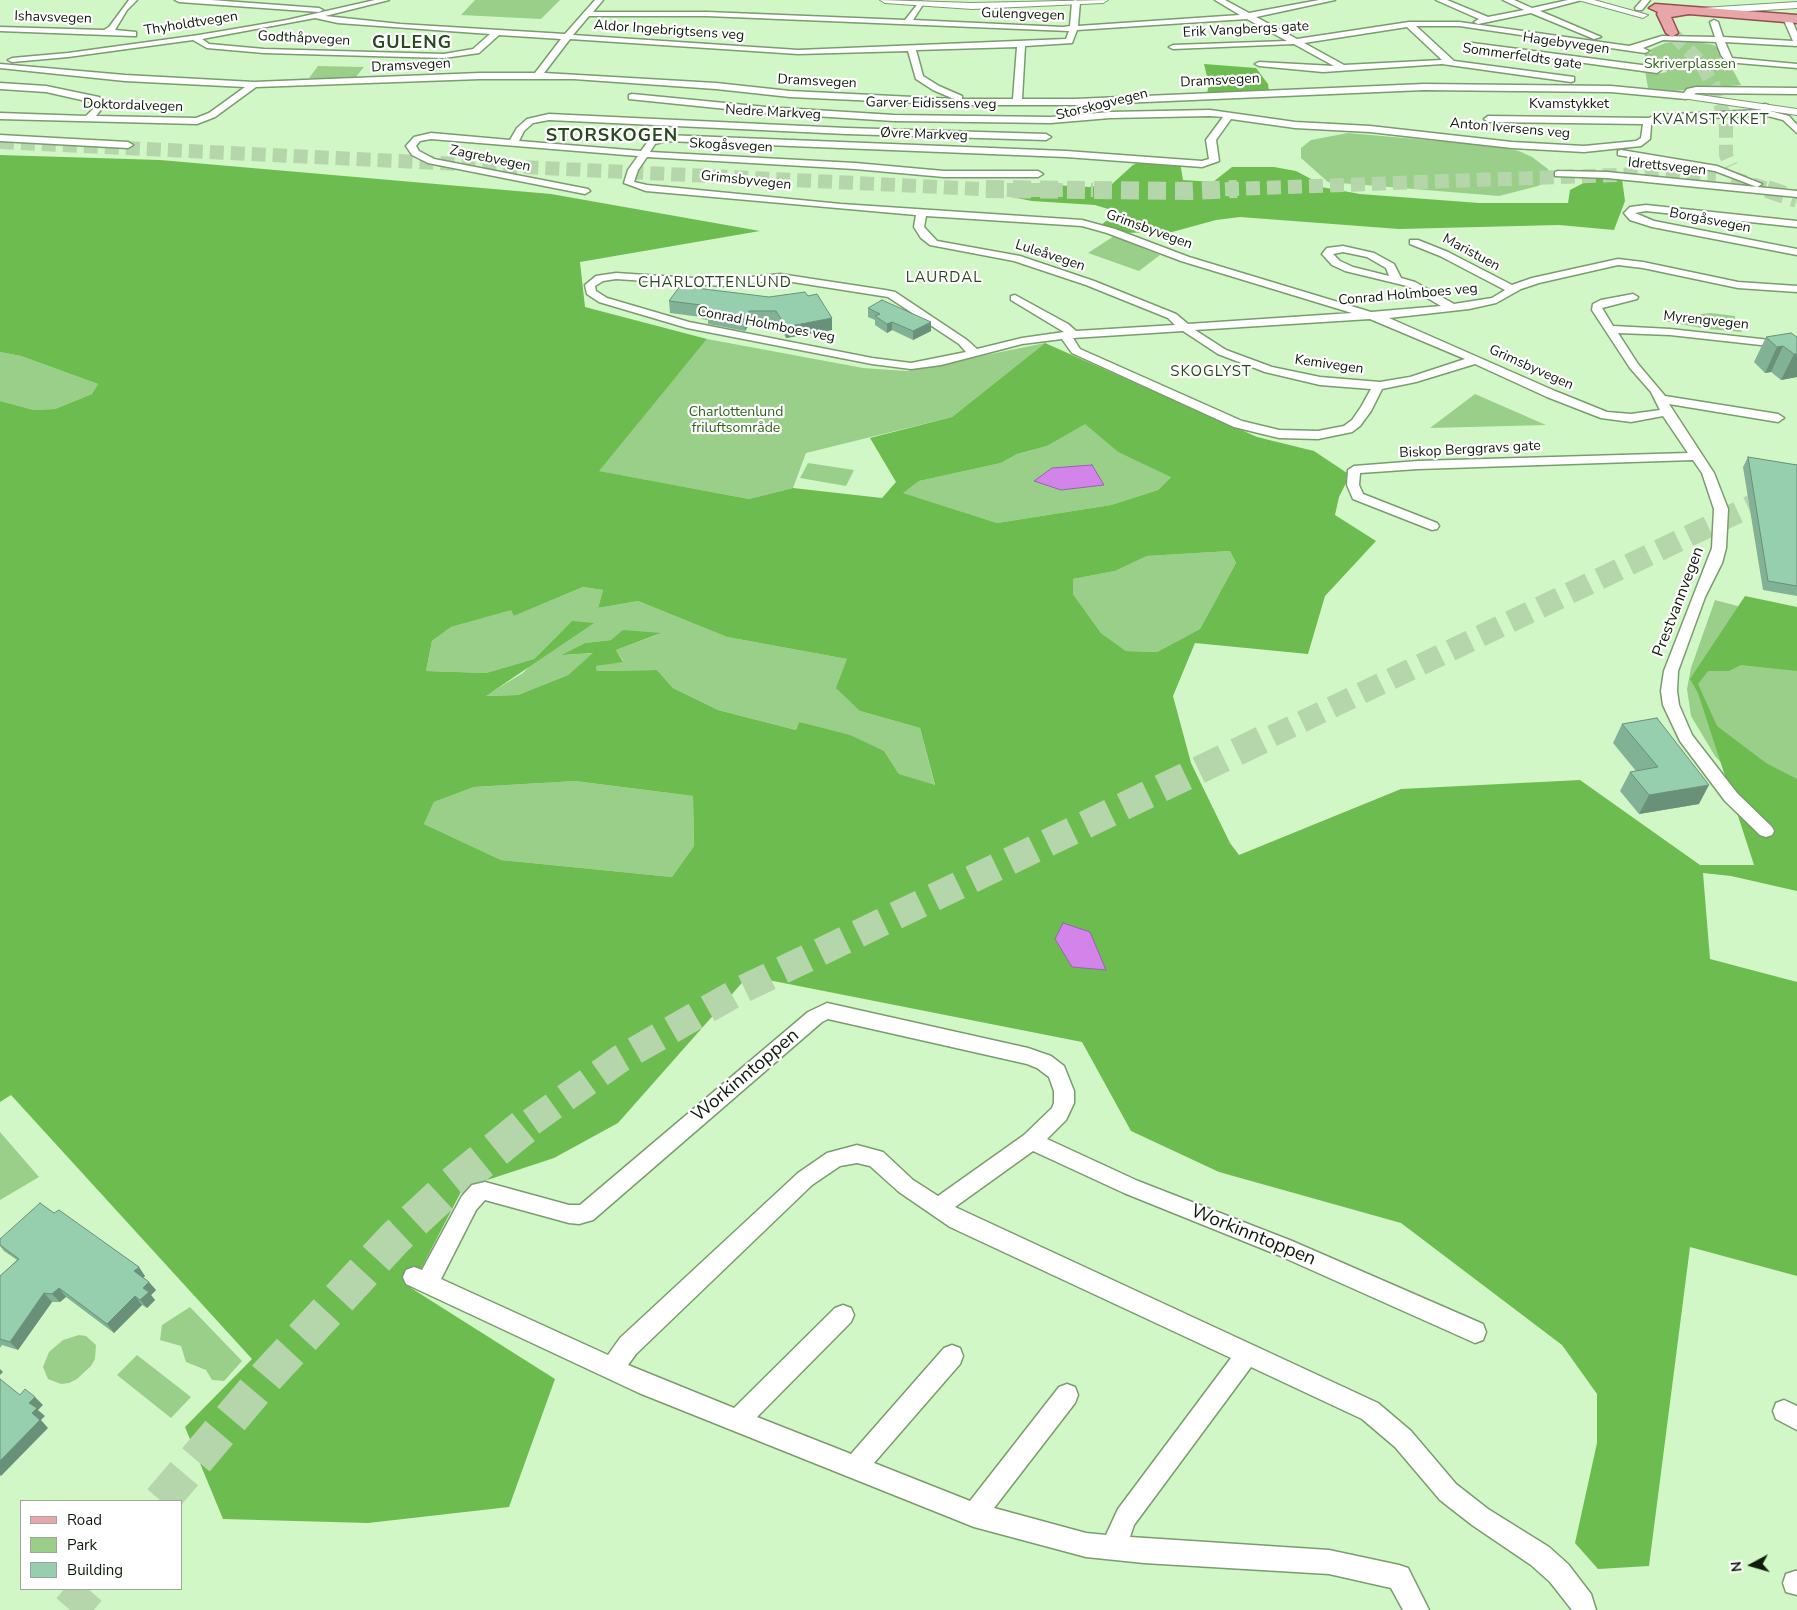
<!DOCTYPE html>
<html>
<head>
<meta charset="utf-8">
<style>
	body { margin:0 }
	#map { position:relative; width:1797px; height:1610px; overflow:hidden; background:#d2f7c6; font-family:"Nunito Sans",sans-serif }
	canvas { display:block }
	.legend { position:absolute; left:20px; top:1500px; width:162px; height:90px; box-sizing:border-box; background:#fff; border:1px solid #9fa49d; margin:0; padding:6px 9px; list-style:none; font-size:15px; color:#0f1c0b }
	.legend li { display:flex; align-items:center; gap:10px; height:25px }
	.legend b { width:25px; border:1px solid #9fa49d }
	.north { position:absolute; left:1727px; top:1540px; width:50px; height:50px; -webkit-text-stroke:4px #fff; paint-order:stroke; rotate:264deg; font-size:14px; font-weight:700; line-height:20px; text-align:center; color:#0f1c0b }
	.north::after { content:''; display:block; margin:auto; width:18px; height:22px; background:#0f1c0b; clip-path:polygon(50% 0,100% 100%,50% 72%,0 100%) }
</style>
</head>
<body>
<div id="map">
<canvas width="1797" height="1610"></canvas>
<ul class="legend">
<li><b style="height:6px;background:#e9a6aa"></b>Road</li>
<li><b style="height:14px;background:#9acf89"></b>Park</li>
<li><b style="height:14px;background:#96cfae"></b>Building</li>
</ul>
<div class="north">N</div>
</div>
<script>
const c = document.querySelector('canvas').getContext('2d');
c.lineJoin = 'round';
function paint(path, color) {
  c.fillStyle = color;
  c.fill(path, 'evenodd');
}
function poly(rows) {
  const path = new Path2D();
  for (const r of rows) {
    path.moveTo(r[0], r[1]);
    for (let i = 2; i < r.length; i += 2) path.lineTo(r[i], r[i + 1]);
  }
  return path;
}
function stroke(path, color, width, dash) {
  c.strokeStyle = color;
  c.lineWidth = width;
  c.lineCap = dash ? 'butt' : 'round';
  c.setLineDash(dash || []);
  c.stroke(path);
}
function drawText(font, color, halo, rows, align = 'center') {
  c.font = font + ' "Nunito Sans",sans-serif';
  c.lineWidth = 4.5;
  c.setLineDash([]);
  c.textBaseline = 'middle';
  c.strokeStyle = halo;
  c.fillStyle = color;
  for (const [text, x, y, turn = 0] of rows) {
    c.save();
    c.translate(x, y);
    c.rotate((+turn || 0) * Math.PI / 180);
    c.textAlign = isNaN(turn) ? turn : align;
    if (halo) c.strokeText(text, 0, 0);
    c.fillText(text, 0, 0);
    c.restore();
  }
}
paint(poly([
	[475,0,560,0,541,19,461,15],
	[1685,40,1714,45,1721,51,1723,57,1716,60,1721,64,1729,63,1741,85,1674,91,1648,88,1645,71,1657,74,1667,72,1663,68,1644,67,1645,53,1652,53,1649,50,1665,43],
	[318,66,364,67,355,78,309,78],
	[1348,133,1496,146,1519,151,1532,157,1548,169,1549,173,1546,181,1538,186,1499,196,1328,182,1301,158,1301,148,1311,140],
	[1114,236,1160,255,1139,271,1088,253],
	[1711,313,1735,316,1735,321,1744,323,1740,325,1742,332,1707,329,1664,321,1663,318],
	[707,339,863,368,907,371,1045,343,952,417,806,453,793,488,749,499,598,471],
	[0,352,21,356,98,384,92,394,55,409,34,410,0,401],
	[1475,394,1546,425,1430,428],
	[1085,423,1118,452,1172,476,1158,490,1111,505,997,523,902,493,919,481,1001,463,1017,454,1047,446],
	[808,463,854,470,846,486,800,478],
	[1230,551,1236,563,1200,629,1157,652,1126,651,1101,633,1073,594,1073,579,1115,571,1147,556],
	[583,587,603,590,598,608,638,601,727,637,847,659,860,711,920,728,935,786,899,774,884,751,799,722,796,730,718,710,673,688,657,670,597,671,596,666,623,661,616,650,659,634,585,643,564,655,594,653,568,675,518,695,485,696,523,673,572,621,534,659,486,673,426,671,432,641,451,627,512,609,514,616],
	[1715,600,1797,622,1797,846,1715,756,1691,716,1687,689,1691,668],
	[575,781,693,796,694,846,672,877,501,860,424,824,434,802,474,787],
	[0,1132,39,1177,0,1200],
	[190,1307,242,1361,224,1381,212,1380,206,1370,186,1362,181,1346,160,1340,162,1325],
	[79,1335,86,1336,96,1345,95,1359,91,1366,77,1379,69,1383,61,1384,48,1379,43,1367,49,1352,63,1340],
	[137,1355,191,1397,171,1418,117,1375]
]), '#9acf89');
paint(poly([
	[1204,64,1256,68,1268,84,1269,91,1207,93,1209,85],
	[0,155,160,160,551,194,760,231,580,262,585,307,707,339,599,471,749,499,793,488,882,498,896,482,870,438,952,417,1045,343,1257,437,1314,451,1350,475,1339,497,1335,515,1376,541,1325,596,1308,654,1195,643,1173,696,1191,763,1230,843,1239,855,1401,789,1580,780,1700,865,1754,865,1698,693,1690,679,1745,596,1797,607,1797,671,1741,665,1729,671,1708,671,1698,684,1717,726,1766,763,1797,779,1797,891,1731,876,1703,873,1710,959,1797,982,1797,1276,1690,1247,1649,1566,1598,1569,1575,1543,1597,1443,1597,1394,1562,1345,1401,1223,1219,1172,1131,1131,1082,1042,748,976,618,1123,554,1158,463,1188,411,1288,555,1379,509,1507,368,1523,223,1519,185,1427,252,1359,11,1095,0,1102,0,401,34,410,55,409,92,394,98,384,21,356,0,352],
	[1085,424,1118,452,1171,477,1158,490,1111,505,997,523,903,493,919,481,1001,463,1017,454,1047,446],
	[1230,551,1236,563,1200,629,1157,652,1126,651,1101,633,1073,594,1073,579,1115,571,1147,556],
	[583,587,603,590,598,608,638,601,727,637,847,659,836,688,860,711,920,728,935,785,899,774,884,751,850,735,799,722,796,730,718,710,673,688,657,670,597,671,596,666,623,662,616,650,661,633,623,630,611,640,585,643,562,655,593,653,568,675,518,695,486,696,594,623,572,621,534,659,486,673,426,671,432,641,451,627,511,610,514,616],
	[575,781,693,796,694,846,672,877,501,860,424,824,434,802,474,787],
	[1142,161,1180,162,1183,180,1213,182,1232,167,1274,167,1296,171,1313,180,1321,187,1360,194,1479,203,1568,203,1570,190,1593,178,1622,179,1625,201,1614,230,1559,225,1399,229,1240,217,1216,220,1172,232,1117,233,1101,225,1118,212,1095,205,1032,201,1006,196,1036,184,1089,187,1112,184,1133,165]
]), '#6cbc4f');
const water = poly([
	[1092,465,1104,485,1061,490,1034,481,1052,468,1092,465],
	[1063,923,1090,932,1106,970,1072,967,1055,939,1063,923]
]);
paint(water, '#d384eb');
stroke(water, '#9865a8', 1);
stroke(poly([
	[1674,35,1700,62,1714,87,1726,121,1726,155,1731,166],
	[0,142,1002,190,1093,190],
	[1732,178,1771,190],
	[1204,190,1671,173,1716,175]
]), '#b5d6aa', 14, [14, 7]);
stroke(poly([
	[986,189,1190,191,1237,189],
	[1767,189,1797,199]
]), '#b5d6aa', 18, [18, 9]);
stroke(poly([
	[1272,736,1797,484]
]), '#b5d6aa', 22, [22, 11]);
stroke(poly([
	[531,1122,620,1059,741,990,1274,734]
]), '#b5d6aa', 28, [28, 14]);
stroke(poly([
	[161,1501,267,1376,395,1238,451,1186,532,1120],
	[70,1610,88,1589]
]), '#b5d6aa', 36, [36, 18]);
const minor = poly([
	[129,0,137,0,127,10,115,30,136,32,136,36,133,36,0,31,0,27,104,30,109,27,129,0],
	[175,0,211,0,319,8,323,10,319,12,179,2,175,0],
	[375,0,389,0,325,16,400,24,565,34,595,0,603,0,593,12,707,12,905,20,920,1,924,3,913,20,1063,27,1070,26,1072,2,1075,0,1080,2,1078,26,1240,15,1215,0,1225,0,1249,13,1319,0,1335,0,1256,17,1297,39,1409,22,1459,22,1629,46,1662,36,1715,37,1710,22,1714,20,1718,22,1723,37,1793,41,1783,18,1787,16,1791,18,1797,32,1797,46,1725,42,1732,58,1797,64,1797,68,1726,62,1721,55,1716,42,1663,40,1643,48,1649,51,1645,53,1459,26,1416,26,1454,61,1574,77,1574,81,1571,82,1442,64,1323,72,1259,66,1255,64,1259,62,1334,66,1294,44,1173,49,1169,47,1173,45,1287,41,1247,19,1077,30,1072,43,1025,46,1022,99,1075,99,1424,84,1611,86,1684,93,1687,89,1696,87,1797,88,1797,94,1696,93,1686,99,1611,92,1424,90,1075,105,963,105,790,97,716,89,574,79,480,79,256,87,215,117,197,124,0,119,0,113,86,116,95,107,95,103,46,92,0,89,0,83,46,86,99,97,103,102,103,107,96,116,196,118,209,113,245,87,125,81,0,68,0,64,125,75,254,82,480,73,535,73,561,39,499,35,479,53,444,58,264,53,207,48,193,40,68,57,12,62,8,60,12,58,68,53,199,35,287,20,375,0],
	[589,16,707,16,1069,31,1066,39,798,50,573,35,589,16],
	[315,18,338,23,490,34,473,49,444,54,264,49,209,44,202,39,315,18],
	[1407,27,1442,60,1344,65,1304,43,1407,27],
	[570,39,798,54,908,51,916,79,933,90,954,99,790,91,716,83,544,73,570,39],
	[1017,47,1013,99,962,99,962,96,939,86,923,76,916,50,1017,47],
	[1436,0,1447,0,1488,17,1524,10,1503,0,1514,0,1532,8,1568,0,1582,0,1540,11,1601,37,1594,39,1531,13,1478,24,1474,22,1479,19,1436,0],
	[1642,0,1650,0,1642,10,1636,10,1635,8,1642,0],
	[1472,43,1657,67,1661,70,1657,73,1469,47,1469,43,1472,43],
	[632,94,766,107,894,115,1051,117,1110,112,1210,110,1295,122,1370,126,1512,142,1584,146,1636,141,1641,138,1643,124,1488,122,1484,119,1488,116,1649,118,1655,115,1761,110,1762,105,1765,104,1768,105,1770,111,1789,116,1797,125,1797,133,1783,120,1764,115,1657,121,1651,125,1650,139,1641,146,1584,152,1512,148,1370,132,1295,128,1231,119,1216,140,1219,161,1202,167,1066,157,666,141,655,144,650,152,855,163,944,171,1038,171,1043,174,1038,177,944,177,855,169,647,157,638,170,634,182,647,185,841,204,1082,220,1115,229,1189,257,1371,312,1441,306,1407,286,1345,271,1332,265,1322,254,1327,248,1343,246,1374,253,1394,264,1401,278,1415,282,1454,304,1492,298,1505,290,1440,256,1410,244,1410,240,1418,240,1448,252,1512,285,1532,278,1618,259,1643,262,1738,282,1797,286,1797,292,1738,288,1643,268,1618,265,1539,283,1521,289,1496,303,1469,309,1389,318,1555,391,1607,412,1631,414,1660,410,1651,392,1630,368,1592,310,1593,304,1601,300,1633,294,1638,297,1637,299,1602,308,1613,326,1670,329,1797,343,1797,349,1670,335,1618,333,1638,364,1665,396,1778,414,1784,418,1778,422,1669,404,1714,473,1728,509,1726,548,1722,563,1705,597,1678,671,1677,691,1679,705,1692,735,1737,793,1772,827,1774,831,1772,835,1766,837,1760,835,1725,801,1680,741,1663,705,1661,691,1664,671,1712,548,1714,509,1702,473,1693,460,1418,469,1360,473,1359,485,1363,494,1437,523,1439,526,1437,529,1432,530,1353,499,1347,485,1348,470,1354,466,1418,461,1688,453,1663,416,1631,422,1601,418,1547,397,1475,364,1416,382,1382,389,1371,411,1360,426,1352,432,1318,439,1279,438,1234,427,1072,353,1062,339,1022,344,941,365,911,369,872,364,687,328,599,302,587,294,585,285,596,276,616,273,723,280,780,274,885,290,895,292,967,340,977,349,1022,338,1064,332,1011,300,1011,296,1015,295,1068,324,1076,331,1175,325,1168,318,1086,285,1014,261,930,245,921,238,914,227,916,215,646,191,624,183,628,170,638,156,431,139,420,141,416,146,419,151,434,159,588,189,590,191,585,194,428,163,412,155,406,146,414,137,431,133,510,140,517,128,527,119,549,114,846,128,1046,134,1051,137,1046,140,846,134,549,120,533,123,524,131,519,141,641,151,649,140,665,135,1066,151,1202,161,1209,159,1206,140,1223,117,1210,116,1110,118,1051,123,894,121,766,113,629,99,629,95,632,94],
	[926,216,1082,226,1107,233,1181,261,1352,313,1188,324,1176,314,1094,281,1020,256,937,241,924,227,926,216],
	[1343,252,1367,257,1386,268,1389,276,1353,267,1340,261,1333,254,1343,252],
	[616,279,723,286,780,280,888,297,959,344,966,352,911,363,872,358,689,322,607,298,596,291,595,286,603,281,616,279],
	[1370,319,1465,359,1410,377,1380,382,1320,377,1272,367,1226,350,1195,330,1370,319],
	[1183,331,1218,354,1265,372,1320,385,1371,389,1361,407,1352,420,1344,426,1318,431,1279,430,1242,421,1080,349,1073,338,1183,331],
	[0,135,128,142,133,145,128,148,0,141,0,135],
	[1621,150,1717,166,1762,184,1757,187,1715,171,1618,155,1618,151,1621,150],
	[1558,171,1607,172,1797,191,1797,197,1607,178,1555,176,1555,172,1558,171],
	[1646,205,1797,221,1797,227,1646,211,1635,213,1654,221,1797,249,1797,255,1652,227,1630,220,1624,213,1630,207,1646,205],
	[827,1003,1028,1048,1051,1056,1064,1066,1074,1091,1074,1103,1066,1120,1047,1139,1138,1181,1292,1241,1483,1324,1486,1332,1483,1340,1475,1343,1278,1255,1124,1193,1033,1151,955,1207,1378,1403,1411,1431,1456,1484,1488,1509,1549,1547,1568,1564,1591,1594,1596,1610,1572,1610,1550,1582,1531,1565,1472,1525,1440,1500,1395,1447,1362,1419,1251,1367,1134,1525,1130,1537,1329,1550,1399,1565,1408,1568,1429,1610,1403,1610,1391,1588,1329,1574,1144,1563,1086,1557,974,1527,639,1393,406,1284,403,1277,406,1270,414,1267,422,1270,462,1196,472,1185,485,1182,569,1205,580,1205,808,1012,827,1003],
	[828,1019,1027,1064,1037,1068,1049,1077,1054,1091,1054,1103,1052,1108,1024,1135,938,1196,913,1180,883,1152,857,1145,827,1153,798,1173,620,1338,608,1355,441,1279,476,1210,485,1200,569,1223,579,1224,593,1220,822,1022,828,1019],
	[857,1163,870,1166,899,1192,950,1227,1231,1358,1118,1509,1106,1535,1086,1533,994,1508,1075,1403,1078,1395,1075,1387,1067,1384,1059,1387,970,1501,874,1463,960,1364,963,1356,960,1348,952,1345,944,1348,851,1454,757,1417,851,1322,854,1315,851,1308,843,1305,835,1308,734,1408,628,1365,636,1354,812,1185,840,1166,857,1163],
	[1784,1400,1797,1406,1797,1430,1776,1419,1773,1411,1776,1403,1784,1400],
	[1795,1571,1797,1571,1797,1595,1786,1592,1783,1583,1786,1574,1795,1571]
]);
const tertiary = poly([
	[880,0,972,3,1108,0,1103,3,972,9,885,3,880,0],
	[1578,0,1594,0,1648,15,1643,18,1578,0],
	[1797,2,1797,8,1702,14,1697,11,1702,8,1797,2],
	[1686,93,1797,109,1797,115,1682,98,1681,96,1686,93]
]);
const primary = poly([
	[1655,4,1797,15,1797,23,1689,14,1671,17,1678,33,1672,37,1666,33,1657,14,1658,12,1649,8,1655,4]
]);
stroke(minor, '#7a9c6e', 3);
stroke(tertiary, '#7a9c6e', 2);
stroke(primary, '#934f4d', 3);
paint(minor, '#fff');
paint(tertiary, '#fff');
paint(primary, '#e9a6aa');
paint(poly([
	[808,296,832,318,832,330,786,338,777,322,750,323,745,331,708,324,708,320,701,319,701,317,670,313,669,301],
	[868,308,931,331,913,340,892,330,887,333,875,325,875,320,868,317],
	[1766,337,1797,337,1797,377,1781,380,1771,372,1765,373,1754,362],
	[1748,457,1797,465,1797,596,1763,590,1743,467],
	[1622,724,1699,804,1639,814,1620,791,1630,772,1636,771,1613,743],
	[54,1213,145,1276,143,1278,156,1290,151,1295,155,1300,147,1308,142,1305,114,1333,66,1297,60,1302,52,1302,18,1350,2,1345,0,1348,0,1276,17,1260,4,1251,0,1246,0,1239]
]), '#81b296');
paint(poly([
	[749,311,750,323,745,331,744,319],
	[832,318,832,330,786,338,786,327],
	[892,322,892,330,887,333,887,324],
	[931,322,931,331,913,340,913,331],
	[1783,346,1771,372,1765,373,1777,347],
	[1794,354,1797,354,1797,377,1781,380],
	[1709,785,1699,804,1639,814,1649,795],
	[139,1267,145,1276,141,1280,134,1271],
	[149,1282,156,1290,151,1295,155,1300,147,1308,140,1300,143,1288],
	[59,1288,66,1297,60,1302,52,1294],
	[44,1293,52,1302,18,1350,10,1342],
	[135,1296,142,1305,114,1333,107,1324],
	[0,1369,3,1372,0,1375],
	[35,1397,43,1405,38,1410,45,1416,41,1420,48,1428,1,1476,0,1475,0,1461,32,1413,29,1403]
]), '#69917a');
const building = poly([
	[680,286,769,297,805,292,808,296,817,294,832,318,786,327,776,311,749,311,744,319,707,312,710,308,700,307,701,305,669,301,680,286],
	[882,300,931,322,913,331,892,322,887,324,875,316,880,314,868,308,882,300],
	[1791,333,1797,337,1797,354,1794,354,1783,346,1777,347,1766,337,1791,333],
	[1748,457,1797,465,1797,586,1768,581,1748,457],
	[1657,718,1709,785,1649,795,1630,772,1658,767,1622,724,1657,718],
	[40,1203,54,1213,59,1210,139,1267,134,1271,149,1282,143,1288,149,1292,140,1300,135,1296,107,1324,59,1288,52,1294,44,1293,10,1342,0,1339,0,1276,19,1259,0,1245,0,1239,40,1203],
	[0,1379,20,1395,25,1389,35,1397,29,1403,37,1408,32,1413,40,1420,0,1461,0,1379]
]);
paint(building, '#96cfae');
stroke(building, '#69917a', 1);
drawText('14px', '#0f1c0b', '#fff', [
	["Gulengvegen",1023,15,2],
	["Ishavsvegen",53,18,2],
	["Thyholdtvegen",191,24,-9],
	["Erik Vangbergs gate",1246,30,-3],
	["Aldor Ingebrigtsens veg",669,31,4],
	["Godthåpvegen",304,39,3],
	["Hagebyvegen",1566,44,8],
	["Sommerfeldts gate",1522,57,8],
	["Dramsvegen",411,66,-3],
	["Dramsvegen",1220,81,-3],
	["Dramsvegen",817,82,3],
	["Garver Eidissens veg",931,104,1],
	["Storskogvegen",1102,105,-14],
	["Kvamstykket",1569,105],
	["Doktordalvegen",133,106,2],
	["Nedre Markveg",773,113,3],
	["Anton Iversens veg",1510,129,5],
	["Øvre Markveg",924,135,2],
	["Skogåsvegen",731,146,3],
	["Zagrebvegen",490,159,12],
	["Idrettsvegen",1667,167,6],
	["Grimsbyvegen",746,181,6],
	["Borgåsvegen",1710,221,11],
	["Grimsbyvegen",1149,230,20],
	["Maristuen",1471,253,28],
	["Luleåvegen",1050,256,18],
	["Conrad Holmboes veg",1408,295,-5],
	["Myrengvegen",1706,321,6],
	["Conrad Holmboes veg",766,325,11],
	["Kemivegen",1329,365,8],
	["Grimsbyvegen",1531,368,24],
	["Biskop Berggravs gate",1470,450,-3]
]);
drawText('14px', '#30641c', '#fff', [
	["Skriverplassen",1690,65],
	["Charlottenlund",736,413],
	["friluftsområde",736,429]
]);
c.letterSpacing = '1px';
drawText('15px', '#29481f', '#fff', [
	["KVAMSTYKKET",1711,120],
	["LAURDAL",944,278],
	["CHARLOTTENLUND",715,283],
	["SKOGLYST",1211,372]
]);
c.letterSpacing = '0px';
drawText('16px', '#0f1c0b', '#fff', [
	["Prestvannvegen",1679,602,-69]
]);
c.letterSpacing = '1px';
drawText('bold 18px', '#29481f', '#fff', [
	["GULENG",412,44],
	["STORSKOGEN",612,137]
]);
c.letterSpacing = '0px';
drawText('19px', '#0f1c0b', '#fff', [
	["Workinntoppen",746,1076,-40],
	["Workinntoppen",1253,1236,22]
]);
</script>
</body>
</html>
